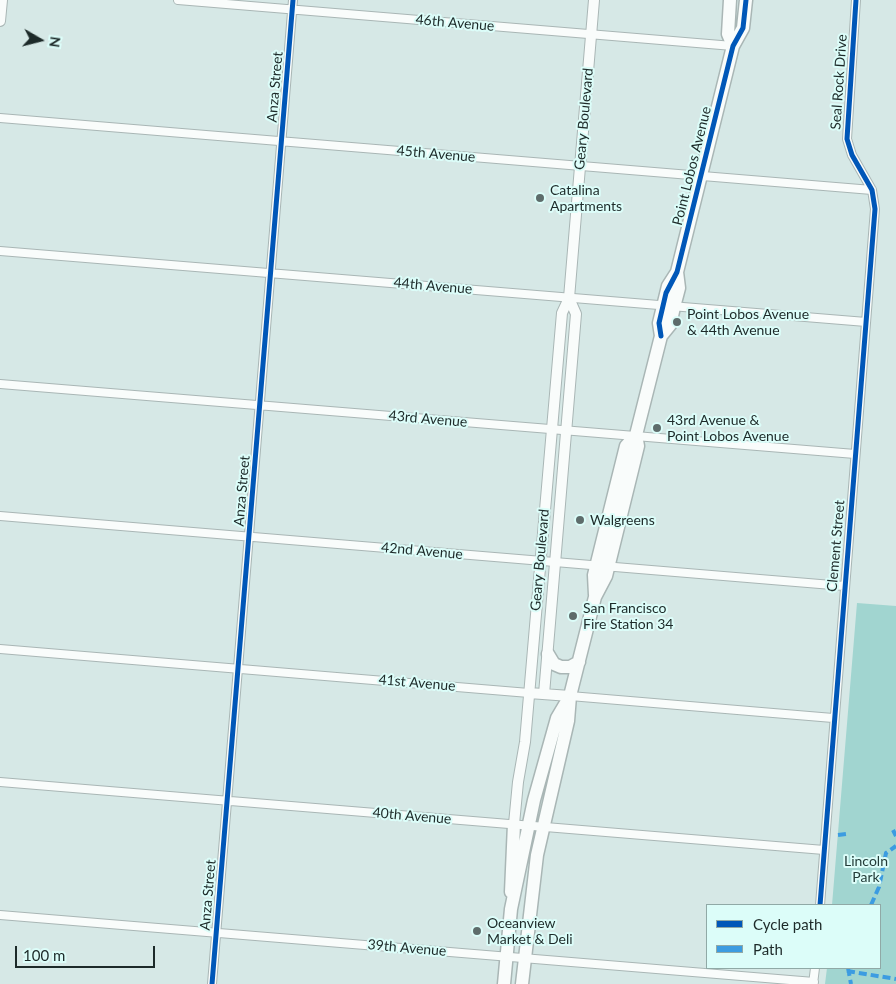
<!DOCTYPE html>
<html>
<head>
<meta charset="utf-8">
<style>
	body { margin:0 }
	#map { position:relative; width:896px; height:984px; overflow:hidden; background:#d6e8e6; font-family:Lato,sans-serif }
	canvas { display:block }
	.legend { position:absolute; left:706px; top:904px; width:175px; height:65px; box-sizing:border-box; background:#dcfdf9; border:1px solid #90a9a6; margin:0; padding:6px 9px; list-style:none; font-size:15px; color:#1d2a29 }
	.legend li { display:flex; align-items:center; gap:10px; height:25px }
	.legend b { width:25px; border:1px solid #90a9a6 }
	.north { position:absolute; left:15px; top:15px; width:50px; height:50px; -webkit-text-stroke:4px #dcfdf9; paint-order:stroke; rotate:98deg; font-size:14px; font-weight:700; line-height:20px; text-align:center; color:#1d2a29 }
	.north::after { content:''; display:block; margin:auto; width:18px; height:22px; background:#1d2a29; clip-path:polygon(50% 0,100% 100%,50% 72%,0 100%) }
	.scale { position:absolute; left:15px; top:946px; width:140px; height:22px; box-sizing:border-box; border:2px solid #1d2a29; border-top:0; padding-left:6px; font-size:15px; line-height:18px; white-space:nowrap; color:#1d2a29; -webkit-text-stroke:4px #dcfdf9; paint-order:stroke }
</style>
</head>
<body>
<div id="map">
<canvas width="896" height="984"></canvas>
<ul class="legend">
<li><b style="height:6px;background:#0057b8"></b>Cycle path</li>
<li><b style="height:6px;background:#3c9ce1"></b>Path</li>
</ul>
<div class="north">N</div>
<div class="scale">100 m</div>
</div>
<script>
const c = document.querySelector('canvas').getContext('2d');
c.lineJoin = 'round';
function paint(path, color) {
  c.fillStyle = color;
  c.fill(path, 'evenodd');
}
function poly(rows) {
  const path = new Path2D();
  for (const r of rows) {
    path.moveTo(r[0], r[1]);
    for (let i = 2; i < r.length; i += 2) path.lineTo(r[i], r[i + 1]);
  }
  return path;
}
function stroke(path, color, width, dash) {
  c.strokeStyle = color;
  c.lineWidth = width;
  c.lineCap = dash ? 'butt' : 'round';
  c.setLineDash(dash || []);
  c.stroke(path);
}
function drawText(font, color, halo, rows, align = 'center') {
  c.font = font + ' Lato,sans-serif';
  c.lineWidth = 4;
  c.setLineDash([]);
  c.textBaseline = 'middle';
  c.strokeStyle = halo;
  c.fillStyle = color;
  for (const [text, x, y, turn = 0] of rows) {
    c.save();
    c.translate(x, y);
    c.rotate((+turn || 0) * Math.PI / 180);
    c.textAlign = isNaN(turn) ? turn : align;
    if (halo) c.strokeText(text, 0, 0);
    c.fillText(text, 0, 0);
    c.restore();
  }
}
paint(poly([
	[857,603,896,606,896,984,825,984,827,968,880,968,880,905,832,905]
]), '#a1d5d0');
const minor = poly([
	[178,0,733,46],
	[0,118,872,190],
	[0,251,866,322],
	[0,384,855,454],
	[0,516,844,586],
	[0,649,529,693],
	[570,696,833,718],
	[0,782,824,850],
	[820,905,875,209,872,190,852,155,847,139,856,0],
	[0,915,814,982],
	[212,984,293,0],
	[813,984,815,968]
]);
const tertiary = poly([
	[0,21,2,0],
	[529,693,570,696],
	[544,694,576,314,569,298],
	[514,824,518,782,525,742,562,313,569,298,594,0]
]);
const primary = poly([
	[730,0,728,34,733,46],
	[661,336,670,325,674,307,679,288,677,272],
	[595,595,594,575,626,446,636,435],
	[548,654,554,664,561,667,570,667,579,662],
	[511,892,514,824],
	[504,984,511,909,534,800,557,718,570,696,573,684,595,597,606,576,638,446,636,435,661,336,659,323,668,286,677,272,733,46,743,28,746,0],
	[522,984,537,855,568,721,570,696]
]);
stroke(minor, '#a9b6b5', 10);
stroke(tertiary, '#a9b6b5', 12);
stroke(primary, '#a9b6b5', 15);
stroke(minor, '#f9fcfb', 8);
stroke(tertiary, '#f9fcfb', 10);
stroke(primary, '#f9fcfb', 12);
stroke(poly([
	[893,830,896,836],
	[838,835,846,834],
	[871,905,879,887,886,853,896,846],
	[848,968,851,984],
	[847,971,896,979]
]), '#3c9ce1', 4, [8, 4]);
stroke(poly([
	[661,336,659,323,666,293,677,272,733,46,743,28,746,0],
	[820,905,875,209,872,190,852,155,847,139,856,0],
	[212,984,293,0]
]), '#0057b8', 5);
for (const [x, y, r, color] of [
	[540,198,5,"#5e6c6b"],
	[677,322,5,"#5e6c6b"],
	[657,428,5,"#5e6c6b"],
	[580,520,5,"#5e6c6b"],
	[573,616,5,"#5e6c6b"],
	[477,931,5,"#5e6c6b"]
]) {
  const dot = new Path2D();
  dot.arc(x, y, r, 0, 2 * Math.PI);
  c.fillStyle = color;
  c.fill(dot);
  stroke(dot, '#dcfdf9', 2);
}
drawText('14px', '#1d2a29', '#dcfdf9', [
	["46th Avenue",455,23,5],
	["Seal Rock Drive",839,82,-86],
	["Anza Street",275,87,-85],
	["Geary Boulevard",584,119,-85],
	["45th Avenue",436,154,5],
	["Point Lobos Avenue",692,166,-76],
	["44th Avenue",433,286,5],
	["43rd Avenue",428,419,5],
	["Anza Street",242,491,-85],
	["Clement Street",836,546,-85],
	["42nd Avenue",422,551,5],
	["Geary Boulevard",540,560,-85],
	["41st Avenue",417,683,5],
	["40th Avenue",412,816,5],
	["Anza Street",208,895,-85],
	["39th Avenue",407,948,5]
]);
drawText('14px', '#1d2a29', '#dcfdf9', [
	["Catalina",550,190],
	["Apartments",550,206],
	["Point Lobos Avenue",687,314],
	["& 44th Avenue",687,330],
	["43rd Avenue &",667,420],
	["Point Lobos Avenue",667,436],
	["Walgreens",590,520],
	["San Francisco",583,608],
	["Fire Station 34",583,624],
	["Oceanview",487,923],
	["Market & Deli",487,939]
], 'left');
drawText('14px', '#243c39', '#dcfdf9', [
	["Lincoln",866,861],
	["Park",866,877]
]);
</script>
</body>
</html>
